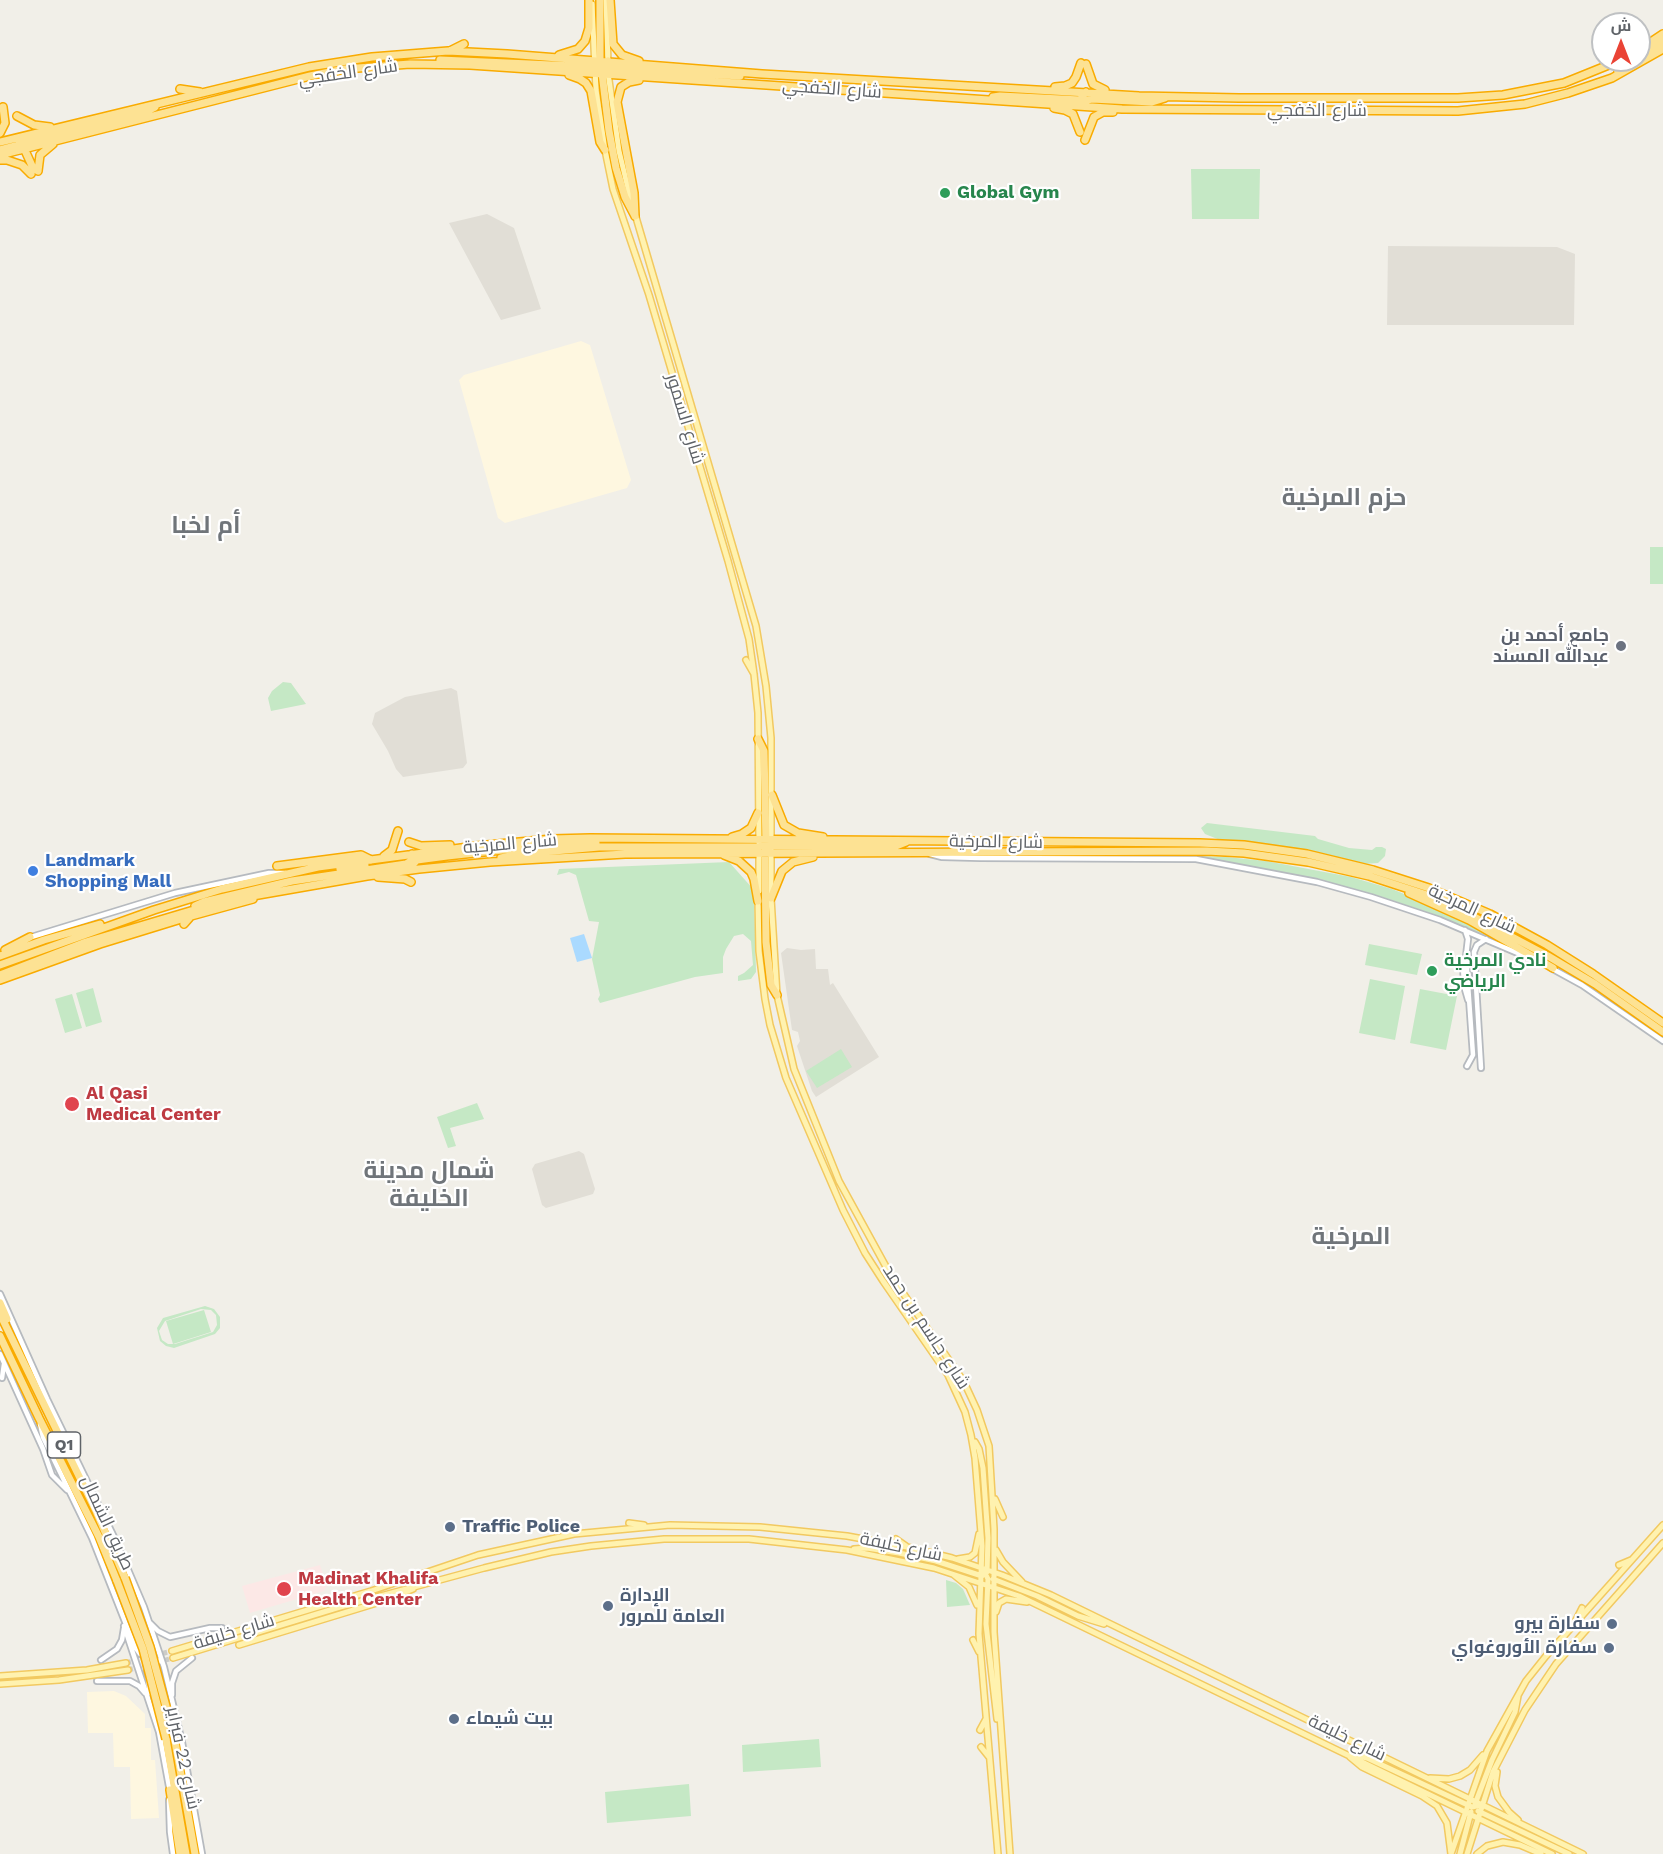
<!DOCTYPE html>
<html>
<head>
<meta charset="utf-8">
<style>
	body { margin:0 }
	#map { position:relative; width:1663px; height:1854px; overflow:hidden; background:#f1efe8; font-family:"Work Sans",Cairo,sans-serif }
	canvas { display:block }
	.north { position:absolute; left:1591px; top:12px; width:60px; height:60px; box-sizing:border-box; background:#fff; border:2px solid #bfc1c3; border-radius:50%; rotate:0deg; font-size:16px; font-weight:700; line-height:24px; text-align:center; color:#5f6368 }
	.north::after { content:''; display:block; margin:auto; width:21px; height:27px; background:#ea4335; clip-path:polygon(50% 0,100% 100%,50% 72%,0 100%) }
</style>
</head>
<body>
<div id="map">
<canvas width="1663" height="1854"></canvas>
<div class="north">ش</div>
</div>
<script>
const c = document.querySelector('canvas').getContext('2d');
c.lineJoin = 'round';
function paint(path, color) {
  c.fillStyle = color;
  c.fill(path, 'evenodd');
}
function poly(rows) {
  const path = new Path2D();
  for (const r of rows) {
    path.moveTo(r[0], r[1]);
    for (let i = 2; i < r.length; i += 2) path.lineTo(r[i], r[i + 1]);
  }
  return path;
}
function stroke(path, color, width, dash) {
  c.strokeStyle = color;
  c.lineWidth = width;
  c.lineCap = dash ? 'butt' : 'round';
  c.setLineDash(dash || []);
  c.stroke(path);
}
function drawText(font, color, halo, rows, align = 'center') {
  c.font = font + ' "Work Sans",Cairo,sans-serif';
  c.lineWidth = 4.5;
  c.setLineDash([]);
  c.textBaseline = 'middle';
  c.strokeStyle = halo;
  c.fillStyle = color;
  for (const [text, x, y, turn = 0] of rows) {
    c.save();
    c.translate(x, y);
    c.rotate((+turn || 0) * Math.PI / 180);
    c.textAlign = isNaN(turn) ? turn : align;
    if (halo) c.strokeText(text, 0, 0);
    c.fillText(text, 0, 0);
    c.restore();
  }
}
paint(poly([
	[581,341,590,345,631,480,627,488,505,523,498,518,459,380,464,375],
	[114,1691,126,1696,145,1714,145,1728,151,1728,151,1760,155,1760,159,1818,131,1819,130,1767,114,1767,113,1733,88,1733,87,1692]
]), '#fef7e0');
paint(poly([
	[487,214,514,228,541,309,501,320,449,223],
	[1388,246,1557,247,1575,254,1574,325,1387,325],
	[451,688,457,691,467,763,463,768,403,777,396,769,388,751,372,724,375,713,405,697],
	[787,948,801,950,815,949,816,969,828,969,830,985,833,983,879,1057,816,1097,812,1091,797,1046,800,1041,798,1032,792,1030,781,953],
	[579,1151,584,1154,595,1189,593,1194,546,1208,542,1205,532,1169,535,1164]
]), '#e1ded6');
paint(poly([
	[320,1565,327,1586,324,1591,250,1613,242,1586]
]), '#fce8e6');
paint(poly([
	[1191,169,1260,169,1259,219,1192,219],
	[1650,547,1663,547,1663,584,1650,584],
	[283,682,291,683,306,704,271,711,268,698,272,691],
	[1207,823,1315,836,1318,839,1349,848,1372,850,1376,847,1382,847,1386,849,1385,856,1378,863,1364,864,1290,847,1220,840,1205,834,1201,828],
	[1198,856,1226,857,1266,861,1351,877,1392,889,1438,908,1471,923,1502,942,1501,944,1320,881,1198,858],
	[729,862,754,890,756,972,751,979,738,981,738,976,744,973,753,965,751,941,743,934,734,936,726,949,723,957,723,973,695,977,600,1003,598,999,600,995,592,959,599,922,589,921,576,875,569,872,557,875,559,869],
	[1369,944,1422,954,1417,975,1365,965],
	[1370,979,1405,986,1395,1040,1359,1033],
	[93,988,102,1022,86,1027,76,993],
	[1420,989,1457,996,1446,1050,1410,1043],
	[72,994,82,1028,65,1033,55,999],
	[841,1049,852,1067,817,1088,806,1071],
	[477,1103,484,1119,450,1128,456,1146,448,1148,437,1117],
	[205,1306,214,1309,220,1317,220,1328,215,1334,174,1348,166,1346,160,1341,157,1328,163,1318],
	[201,1309,211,1310,216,1315,217,1325,213,1332,175,1344,168,1344,162,1340,159,1331,165,1321],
	[204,1310,211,1332,173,1344,166,1321],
	[946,1580,956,1583,963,1589,970,1605,947,1607],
	[819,1739,821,1767,743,1772,742,1745],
	[689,1784,691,1816,607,1823,605,1792]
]), '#c5e8c5');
paint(poly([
	[584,934,592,958,577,962,570,938]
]), '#aadaff');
stroke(poly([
	[126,1663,172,1651],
	[128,1670,173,1658]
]), '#ccccc8', 5, [5, 2.5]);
const secondary = poly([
	[930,854,942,857,980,858,1196,859,1317,882,1371,897,1440,920,1527,957],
	[1465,930,1468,939,1466,956,1473,1055,1467,1066],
	[28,938,175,893,269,873,286,873],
	[1465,958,1463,965,1464,986,1468,1000],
	[1551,968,1582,985,1663,1041],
	[1481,1068,1474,952,1477,945,1486,939],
	[0,1294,47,1399,114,1537,144,1607,164,1667,182,1742,202,1854],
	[0,1354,43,1449,52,1475,67,1490],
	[2,1378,4,1364],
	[40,1424,43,1437,92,1538,135,1647,140,1654,162,1662],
	[150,1623,158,1631,170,1637,210,1628,222,1628],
	[124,1626,159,1732,170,1792],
	[101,1660,117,1649,122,1640,124,1628],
	[147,1672,150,1693],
	[97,1681,130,1681,139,1686,145,1693],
	[172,1695,172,1683,176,1671,192,1658],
	[169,1800,170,1832,173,1854]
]);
const primary = poly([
	[606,0,608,63],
	[592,4,596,90,605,150,613,189,649,295,728,561,749,639,754,674,758,713,759,843],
	[608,73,619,151,632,205],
	[635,214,756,626,766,686,771,738,771,898,777,995,794,1069,839,1181,890,1274,964,1382,977,1410,989,1446,994,1529,994,1632,1010,1854],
	[746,660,754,674],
	[759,891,759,852],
	[758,900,759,951,765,999,770,1025,786,1078,843,1210,865,1253,883,1281,948,1375,965,1412,971,1435,975,1458,982,1546,979,1634,998,1854],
	[975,1442,979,1449,983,1468,988,1538,987,1572],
	[995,1499,1003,1517],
	[629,1523,644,1525],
	[896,1539,906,1546],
	[854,1549,867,1548,899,1553,936,1561,982,1576],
	[996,1550,1003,1562,1022,1582],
	[958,1559,970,1557,975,1553,979,1534],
	[1619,1565,1631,1560],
	[983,1569,988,1579,986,1624,997,1719],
	[954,1575,969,1587,977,1605],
	[993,1579,1037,1596,1078,1616,1104,1624],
	[996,1612,999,1603,1006,1599,1027,1602],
	[1576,1620,1582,1608],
	[973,1640,979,1652],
	[239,1645,380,1602,413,1589],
	[172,1651,371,1591,478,1555,574,1534,670,1525,760,1527,847,1536,907,1547,952,1558,1002,1575,1051,1595,1583,1854],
	[173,1658,340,1607,484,1568,551,1552,591,1546,664,1539,749,1539,847,1550,934,1568,1019,1596,1552,1854],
	[0,1676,87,1670,126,1663],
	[0,1684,59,1680,128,1670],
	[980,1730,986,1719],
	[981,1747,989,1757],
	[1351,1754,1367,1758,1472,1807,1481,1805],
	[1350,1757,1362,1767,1422,1796,1437,1806,1447,1823,1451,1854],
	[1497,1772,1495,1786,1498,1797,1509,1812,1518,1820],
	[1430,1778,1449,1779,1460,1776,1470,1770,1483,1755],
	[1475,1804,1492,1760,1515,1712,1518,1696],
	[1478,1811,1569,1854],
	[1451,1854,1487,1751,1526,1681,1546,1656,1663,1525],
	[1460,1854,1471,1812],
	[1467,1854,1493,1772,1525,1710,1556,1664,1663,1543],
	[1477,1854,1487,1846,1503,1842,1520,1845,1541,1854]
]);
const highway = poly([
	[600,0,600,63],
	[610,0,613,44,622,55,639,61],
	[1639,50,1663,34],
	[450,51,464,44],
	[559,55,578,49,585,41,589,28,589,0],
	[1639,57,1663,42],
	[440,60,596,67,603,65,608,61],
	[1086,64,1093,84,1105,90],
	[599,71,608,68,740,76],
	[1618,72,1634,60],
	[602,73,609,131,616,168,625,197,635,216],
	[569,75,580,79,586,83,591,91,600,142,605,150],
	[1055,87,1065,86,1072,83,1076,77,1081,63],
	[180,89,200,92],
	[993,97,1000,96,1080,100,1086,92],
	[1080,105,1085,101,1092,99,1152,102,1165,98],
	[1054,108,1065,110,1073,114,1080,132],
	[17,116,34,125,50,127],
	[0,133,5,123,3,107],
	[1085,140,1094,117,1103,112,1113,112],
	[0,142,309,67,372,57,448,51,507,54,762,74,1139,96,1239,98,1458,98,1503,95,1564,83,1621,60],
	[23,146,33,168,38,171],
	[0,150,18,145,22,141],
	[20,150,26,142,143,113,155,107],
	[0,155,310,76,345,69,410,64,470,65,1122,109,1458,111,1525,104,1568,93,1612,78,1663,49],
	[0,160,7,160,22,165,31,174],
	[38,171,40,155,53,144],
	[635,216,634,193,617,102,621,87,629,82,639,80],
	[758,739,764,751,766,844],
	[772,795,784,825,798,833,823,837],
	[732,837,742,834,751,828,758,813],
	[409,842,421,846,450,845],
	[766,848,772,846,896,846,906,842],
	[765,849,766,942,771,985,777,995],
	[724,855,739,861,751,872,754,879,758,901],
	[384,856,392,850,398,831],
	[501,858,520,854,599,847,759,847,772,840],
	[277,866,361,855,371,860],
	[410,867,417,860,447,856,530,847,596,843],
	[340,869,365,865],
	[378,877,405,879,411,882],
	[1409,893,1469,920,1553,968],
	[771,898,782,871,793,862,813,857],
	[195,906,204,902,292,881,406,864,411,861,412,854],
	[184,924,191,916,253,899],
	[5,950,30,937],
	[0,956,44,940,100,924],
	[0,965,154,910,222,889,318,867,476,846,552,839,590,838,1200,843,1244,845,1307,854,1373,870,1429,888,1490,914,1547,945,1593,974,1663,1023],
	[0,975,86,942,224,901,367,876,419,869,490,862,625,854,1207,851,1244,853,1308,862,1369,876,1427,895,1465,912,1548,956,1595,984,1663,1032],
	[0,980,100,944,191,916],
	[0,1303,7,1319],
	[0,1314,96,1511,125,1578],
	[0,1336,39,1418,99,1537,117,1581],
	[174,1736,195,1854],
	[166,1739,186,1854],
	[170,1790,180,1854]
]);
stroke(secondary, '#b6babf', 8);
stroke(primary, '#f2c960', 8);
stroke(highway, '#f9ab00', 10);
stroke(secondary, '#fff', 4.5);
stroke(primary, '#fff2af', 5);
stroke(highway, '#fde293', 7);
const highwayBridge = poly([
	[125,1578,150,1647,174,1736],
	[117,1581,143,1649,166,1739]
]);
stroke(highwayBridge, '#f9ab00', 10, []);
stroke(highwayBridge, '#fde293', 7);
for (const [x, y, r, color] of [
	[945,193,6,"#2e9e5b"],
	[1621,646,6,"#6b7280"],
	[33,871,6,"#3f7fe0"],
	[1432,971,6,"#2e9e5b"],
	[72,1104,8,"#e0444e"],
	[450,1527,6,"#5c6f8a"],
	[284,1589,8,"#e0444e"],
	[608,1606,6,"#5c6f8a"],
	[1612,1624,6,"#5c6f8a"],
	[1609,1648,6,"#5c6f8a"],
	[454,1719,6,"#5c6f8a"]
]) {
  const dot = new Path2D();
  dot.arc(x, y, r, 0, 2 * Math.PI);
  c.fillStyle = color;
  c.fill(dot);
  stroke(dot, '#fff', 2);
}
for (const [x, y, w] of [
	[64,1445,33]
]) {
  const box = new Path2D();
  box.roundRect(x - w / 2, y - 13, w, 26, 4.5);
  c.fillStyle = '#fff';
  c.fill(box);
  stroke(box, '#5f6368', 1.5);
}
drawText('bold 16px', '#5f6368', null, [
	["Q1",64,1445]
]);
drawText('18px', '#5f6368', '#fff', [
	["شارع الخفجي",348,73,-8],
	["شارع الخفجي",832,89,4],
	["شارع الخفجي",1317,111],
	["شارع السمور",685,419,73],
	["شارع المرخية",996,842,1],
	["شارع المرخية",510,844,-5],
	["شارع المرخية",1472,909,25],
	["شارع جاسم بن حمد",926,1327,57],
	["طريق الشمال",107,1523,65],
	["شارع خليفة",901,1547,12],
	["شارع خليفة",234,1632,-17],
	["شارع خليفة",1347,1738,26],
	["شارع 22 فبراير",183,1758,78]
]);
drawText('bold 18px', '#27864d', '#fff', [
	["Global Gym",957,193],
	["نادي المرخية",1444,961],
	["الرياضي",1444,982]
], 'left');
drawText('bold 18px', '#5b616d', '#fff', [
	["جامع أحمد بن",1609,636],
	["عبدالله المسند",1609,657]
], 'right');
drawText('bold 18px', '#366cbe', '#fff', [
	["Landmark",45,861],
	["Shopping Mall",45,882]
], 'left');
drawText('bold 18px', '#be3a42', '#fff', [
	["Al Qasi",86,1094],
	["Medical Center",86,1115],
	["Madinat Khalifa",298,1579],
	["Health Center",298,1600]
], 'left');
drawText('bold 18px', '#4e5e75', '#fff', [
	["Traffic Police",462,1527],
	["الإدارة",620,1596],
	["العامة للمرور",620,1617],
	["سفارة بيرو",1600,1624,"right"],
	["سفارة الأوروغواي",1597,1648,"right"],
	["بيت شيماء",466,1719]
], 'left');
drawText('bold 24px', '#70757a', '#fff', [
	["حزم المرخية",1344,498],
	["أم لخبا",206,526],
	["شمال مدينة",429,1171],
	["الخليفة",429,1199],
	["المرخية",1351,1237]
]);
</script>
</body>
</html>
